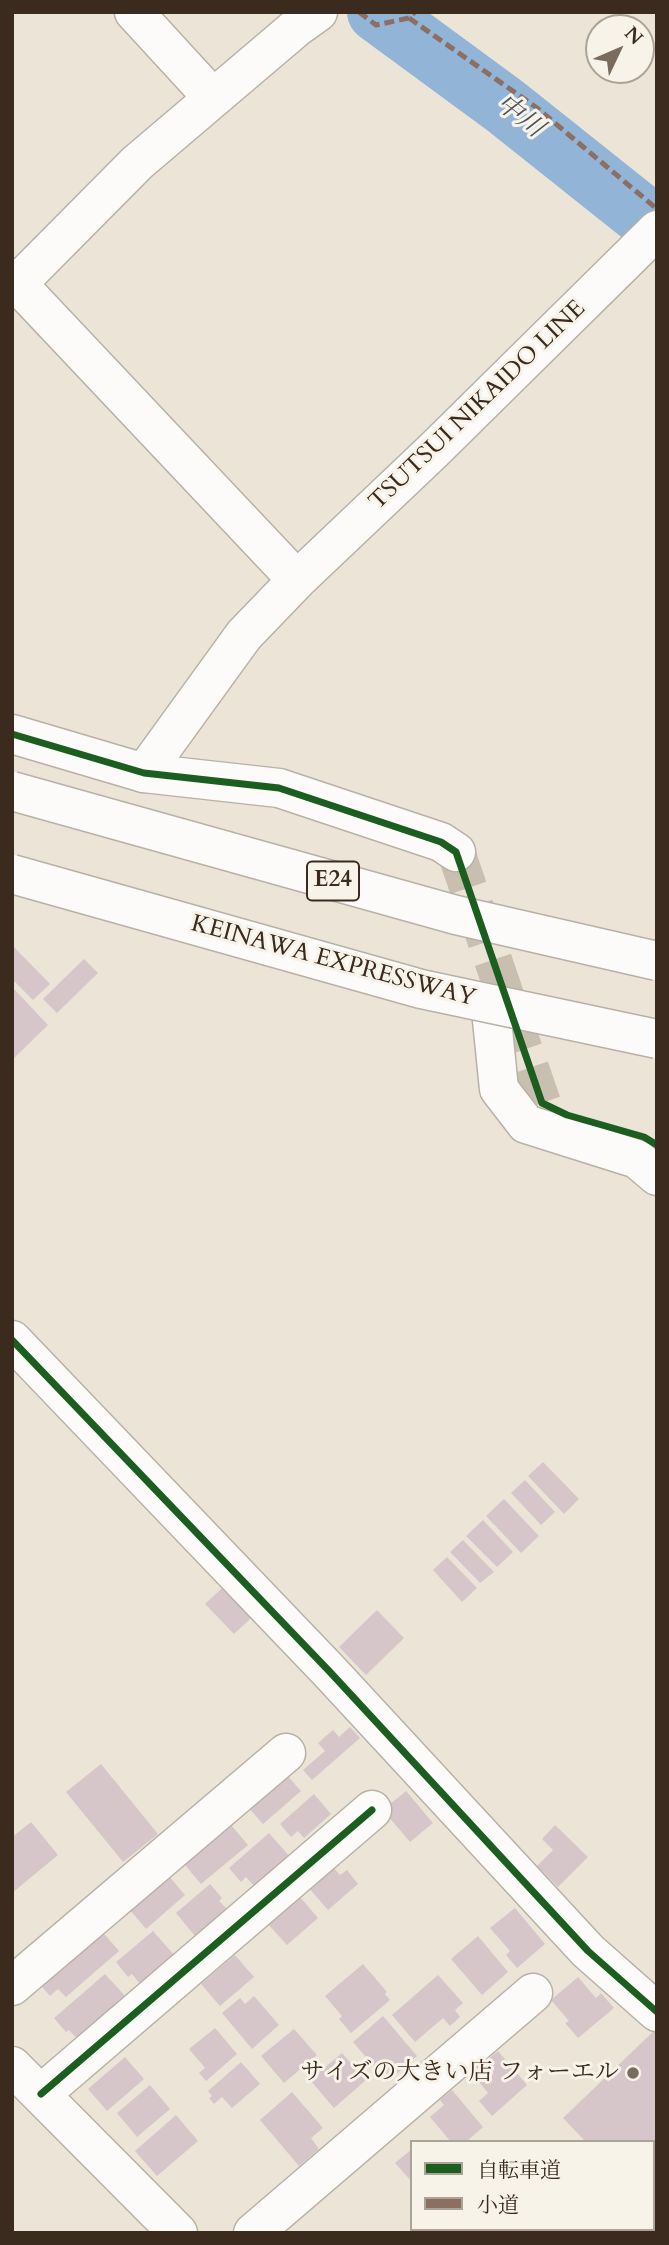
<!DOCTYPE html>
<html>
<head>
<meta charset="utf-8">
<style>
	body { margin:0 }
	#map { position:relative; width:669px; height:2245px; overflow:hidden; background:#ece4d6; font-family:Cardo,"Noto Serif JP",serif }
	canvas { display:block }
	.frame { position:absolute; inset:0; border:14px solid #3b2a1e; pointer-events:none }
	.legend { position:absolute; left:410px; top:2140px; width:245px; height:91px; box-sizing:border-box; background:#f7f3e8; border:2px solid #aca397; margin:0; padding:9px 12px; list-style:none; font-size:21px; color:#3b2a1e }
	.legend li { display:flex; align-items:center; gap:14px; height:35px }
	.legend b { width:35px; border:2px solid #aca397 }
	.north { position:absolute; left:585px; top:14px; width:70px; height:70px; box-sizing:border-box; background:#f7f3e8; border:2px solid #aca397; border-radius:50%; rotate:46deg; font-size:19px; font-weight:700; line-height:28px; text-align:center; color:#3b2a1e }
	.north::after { content:''; display:block; margin:auto; width:24px; height:32px; background:#796b5e; clip-path:polygon(50% 0,100% 100%,50% 72%,0 100%) }
</style>
</head>
<body>
<div id="map">
<canvas width="669" height="2245"></canvas>
<div class="frame"></div>
<ul class="legend">
<li><b style="height:9px;background:#1b5e20"></b>自転車道</li>
<li><b style="height:9px;background:#8d6e63"></b>小道</li>
</ul>
<div class="north">N</div>
</div>
<script>
const c = document.querySelector('canvas').getContext('2d');
c.lineJoin = 'round';
function poly(rows) {
  const path = new Path2D();
  for (const r of rows) {
    path.moveTo(r[0], r[1]);
    for (let i = 2; i < r.length; i += 2) path.lineTo(r[i], r[i + 1]);
  }
  return path;
}
function stroke(path, color, width, dash) {
  c.strokeStyle = color;
  c.lineWidth = width;
  c.lineCap = dash ? 'butt' : 'round';
  c.setLineDash(dash || []);
  c.stroke(path);
}
function paint(path, color) {
  c.fillStyle = color;
  c.fill(path, 'evenodd');
}
function drawText(font, color, halo, rows, align = 'center') {
  c.font = font + ' Cardo,"Noto Serif JP",serif';
  c.lineWidth = 6;
  c.setLineDash([]);
  c.textBaseline = 'middle';
  c.strokeStyle = halo;
  c.fillStyle = color;
  for (const [text, x, y, turn = 0] of rows) {
    c.save();
    c.translate(x, y);
    c.rotate((+turn || 0) * Math.PI / 180);
    c.textAlign = isNaN(turn) ? turn : align;
    if (halo) c.strokeText(text, 0, 0);
    c.fillText(text, 0, 0);
    c.restore();
  }
}
stroke(poly([
	[377,12,505,106,657,227]
]), '#92b4d7', 60);
paint(poly([
	[12,945,50,984,33,1000,12,979],
	[84,959,98,973,57,1013,43,999],
	[14,989,48,1025,12,1060,12,991],
	[543,1462,579,1499,564,1514,528,1476],
	[525,1480,555,1512,541,1525,511,1493],
	[504,1499,539,1536,521,1553,486,1516],
	[483,1520,513,1552,497,1567,466,1536],
	[463,1540,494,1572,480,1583,450,1552],
	[447,1557,477,1588,462,1602,433,1570],
	[222,1588,251,1618,234,1634,205,1604],
	[377,1610,404,1638,366,1675,339,1647],
	[350,1727,360,1738,312,1780,303,1770,325,1751,318,1743,333,1730,339,1737],
	[101,1764,158,1834,123,1862,66,1792],
	[285,1773,301,1791,263,1824,247,1806],
	[406,1791,433,1823,410,1842,383,1810],
	[314,1794,331,1814,304,1838,298,1831,291,1837,280,1824],
	[31,1822,58,1855,12,1893,12,1837],
	[231,1825,248,1845,201,1884,185,1865],
	[555,1825,588,1857,558,1887,537,1866,553,1850,542,1839],
	[269,1833,290,1857,255,1887,246,1877,241,1882,229,1868],
	[332,1866,340,1875,347,1870,358,1884,328,1910,308,1887],
	[169,1876,185,1895,146,1929,130,1910],
	[210,1884,222,1898,219,1901,227,1909,195,1936,176,1913],
	[300,1897,318,1918,287,1945,268,1924],
	[515,1908,545,1944,517,1968,506,1955,510,1951,490,1928],
	[99,1928,119,1951,66,1997,58,1989,50,1996,37,1981],
	[153,1931,174,1955,140,1984,132,1974,128,1977,116,1962],
	[478,1936,508,1972,482,1995,451,1959],
	[235,1955,254,1977,220,2006,201,1984],
	[363,1964,387,1992,385,1994,390,2000,351,2033,339,2019,342,2016,325,1996],
	[105,1974,127,1998,79,2041,69,2030,66,2032,54,2018],
	[438,1975,463,2003,455,2010,460,2017,450,2026,443,2018,415,2042,392,2015],
	[578,1977,596,1998,601,1993,614,2008,578,2038,565,2023,569,2021,551,2000],
	[254,1996,279,2025,252,2049,222,2013,240,1998,245,2004],
	[383,2016,417,2056,387,2082,353,2042],
	[215,2028,237,2054,206,2081,199,2073,205,2068,189,2049],
	[657,2028,657,2202,653,2205,653,2142,586,2142,563,2118],
	[294,2029,317,2055,284,2083,261,2056],
	[498,2051,527,2085,492,2116,479,2101,488,2093,472,2073],
	[342,2053,366,2080,334,2108,310,2080],
	[125,2057,144,2079,107,2111,88,2089],
	[241,2062,260,2084,232,2108,222,2097,214,2104,209,2098,212,2096,208,2091],
	[150,2085,170,2109,137,2137,117,2113],
	[452,2090,483,2127,466,2142,451,2142,430,2117,444,2105,440,2100],
	[292,2092,323,2128,311,2138,319,2149,299,2166,260,2120],
	[176,2115,198,2141,157,2176,135,2151],
	[412,2149,412,2182,395,2163],
	[486,2229,565,2229,568,2233,489,2233]
]), '#d6c6c9');
stroke(poly([
	[456,852,542,1103]
]), '#c9bfb1', 38, [38, 19]);
const minor = poly([
	[134,12,213,98],
	[18,283,137,163,297,27,318,12],
	[12,734,144,773,279,788,441,842,456,852],
	[492,1020,499,1089,526,1124,637,1159,657,1176],
	[12,1340,330,1672,588,1951,657,2012],
	[12,1986,286,1753],
	[12,2066,178,2233],
	[41,2094,372,1810],
	[253,2233,533,1993]
]);
const major = poly([
	[12,278,297,580],
	[144,773,244,635,297,580,433,451,657,230]
]);
stroke(minor, '#b8b1a7', 41);
stroke(major, '#b8b1a7', 41);
stroke(minor, '#fcfbf9', 38);
stroke(major, '#fcfbf9', 38);
const highwayBridge = poly([
	[12,791,456,915,657,961],
	[12,874,421,989,657,1039]
]);
stroke(highwayBridge, '#b8b1a7', 41, []);
stroke(highwayBridge, '#fcfbf9', 38);
stroke(poly([
	[359,12,376,25,409,18,415,12],
	[409,18,537,108,657,209]
]), '#8d6e63', 5, [10, 5]);
stroke(poly([
	[12,734,144,773,279,788,441,842,456,852,542,1103,567,1115,644,1137,657,1145],
	[12,1340,330,1672,588,1951,657,2012],
	[41,2094,372,1810]
]), '#1b5e20', 7);
for (const [x, y, r, color] of [
	[633,2073,7,"#796b5e"]
]) {
  const dot = new Path2D();
  dot.arc(x, y, r, 0, 2 * Math.PI);
  c.fillStyle = color;
  c.fill(dot);
  stroke(dot, '#f7f3e8', 2.5);
}
for (const [x, y, w] of [
	[333,881,52]
]) {
  const box = new Path2D();
  box.roundRect(x - w / 2, y - 19.5, w, 39, 5);
  c.fillStyle = '#f7f3e8';
  c.fill(box);
  stroke(box, '#3b2a1e', 2);
}
drawText('bold 23px', '#3b2a1e', null, [
	["E24",333,881]
]);
drawText('24px', '#3b2a1e', '#f7f3e8', [
	["TSUTSUI NIKAIDO LINE",478,406,-44],
	["KEINAWA EXPRESSWAY",333,962,15]
]);
drawText('24px', '#3b2a1e', '#f7f3e8', [
	["サイズの大きい店 フォーエル",619,2073]
], 'right');
drawText('italic 26px', '#4c535f', '#f7f3e8', [
	["中川",519,117,38]
]);
</script>
</body>
</html>
